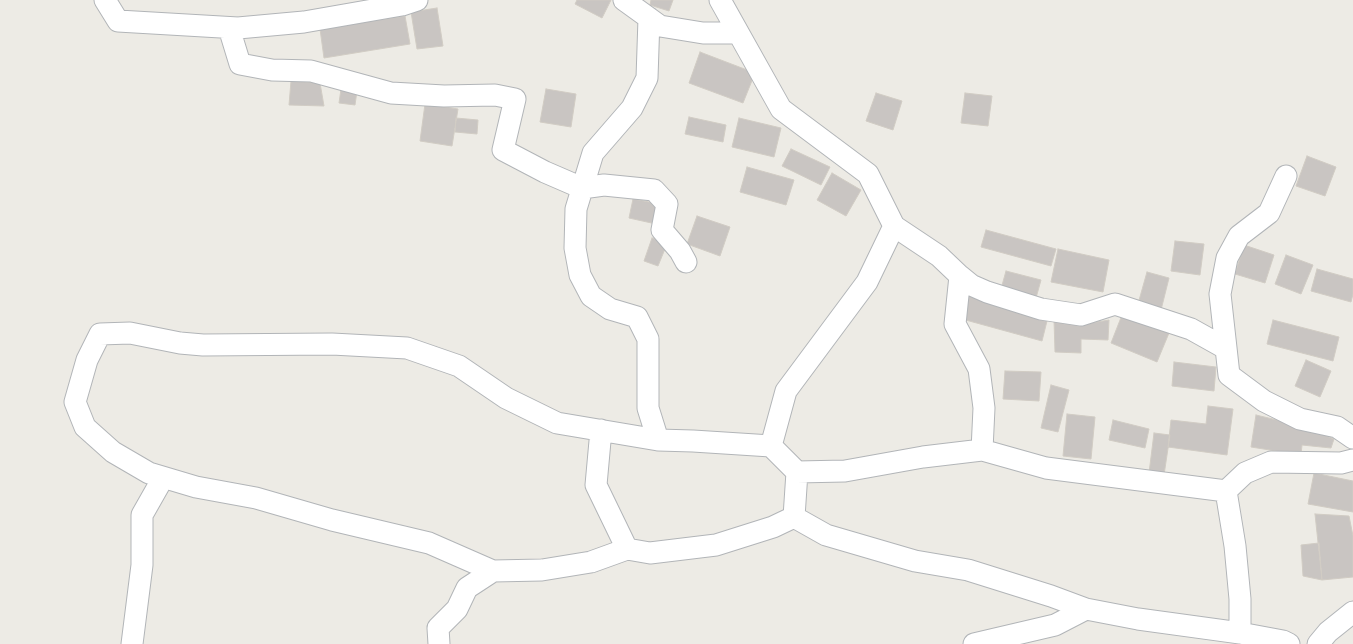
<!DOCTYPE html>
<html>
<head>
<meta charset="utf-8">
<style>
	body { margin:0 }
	canvas { display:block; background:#edebe5 }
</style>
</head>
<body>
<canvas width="1353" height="644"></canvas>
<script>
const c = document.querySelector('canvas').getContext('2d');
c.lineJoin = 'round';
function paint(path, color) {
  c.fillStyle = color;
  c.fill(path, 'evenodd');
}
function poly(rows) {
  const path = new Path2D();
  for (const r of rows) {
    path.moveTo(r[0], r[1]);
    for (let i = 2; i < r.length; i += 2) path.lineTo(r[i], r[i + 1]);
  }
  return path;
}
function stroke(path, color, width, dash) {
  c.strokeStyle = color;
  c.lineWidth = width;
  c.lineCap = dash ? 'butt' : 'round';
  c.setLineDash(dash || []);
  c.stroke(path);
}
const building = poly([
	[577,0,611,0,602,18,575,4,577,0],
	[651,0,673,0,669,11,650,5,651,0],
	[437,8,443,46,417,49,411,12,437,8],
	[405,16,410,44,324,58,320,29,405,16],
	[700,52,755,73,743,103,689,83,700,52],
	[291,81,320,83,324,106,289,105,291,81],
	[341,89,357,91,355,105,339,103,341,89],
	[546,89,576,94,571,127,540,122,546,89],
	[876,93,902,101,893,130,866,121,876,93],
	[965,93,992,96,988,126,961,123,965,93],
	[425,104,458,109,452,146,420,141,425,104],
	[689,117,726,125,723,142,685,134,689,117],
	[456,118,478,120,477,134,455,132,456,118],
	[739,118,781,128,774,157,732,147,739,118],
	[791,149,830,167,821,185,782,166,791,149],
	[1307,156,1336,167,1325,196,1296,186,1307,156],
	[747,167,794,180,786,205,740,192,747,167],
	[832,173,861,190,846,216,817,200,832,173],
	[633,199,660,204,656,224,629,218,633,199],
	[697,216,730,227,720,256,687,244,697,216],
	[986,230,1056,249,1051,266,981,247,986,230],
	[652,238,667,244,658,266,644,261,652,238],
	[1175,241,1204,244,1200,275,1171,271,1175,241],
	[1244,245,1274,255,1265,283,1235,274,1244,245],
	[1058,249,1109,260,1103,292,1051,282,1058,249],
	[1286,255,1313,265,1301,294,1275,284,1286,255],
	[1317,269,1353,279,1353,294,1351,302,1311,291,1317,269],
	[1006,271,1041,280,1036,298,1001,289,1006,271],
	[1147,272,1169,278,1161,310,1138,304,1147,272],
	[969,296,1048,317,1042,341,962,319,969,296],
	[1122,315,1169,333,1157,362,1111,343,1122,315],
	[1054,320,1085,324,1109,320,1108,340,1081,339,1081,353,1055,352,1054,320],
	[1273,320,1339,337,1333,361,1267,344,1273,320],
	[1306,360,1331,371,1320,397,1295,386,1306,360],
	[1174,362,1216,367,1214,391,1172,386,1174,362],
	[1005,371,1041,372,1039,401,1003,399,1005,371],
	[1051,385,1069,390,1058,432,1041,428,1051,385],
	[1208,406,1233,409,1227,455,1168,447,1171,420,1206,424,1208,406],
	[1067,414,1095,417,1091,459,1063,456,1067,414],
	[1256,415,1302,426,1334,439,1331,448,1302,445,1301,455,1251,447,1256,415],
	[1113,420,1149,429,1145,448,1109,440,1113,420],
	[1154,433,1170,435,1164,475,1149,473,1154,433],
	[1314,473,1353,481,1353,512,1308,504,1314,473],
	[1315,514,1349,516,1353,536,1353,577,1322,580,1315,514],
	[1319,543,1322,580,1303,576,1301,545,1319,543]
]);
paint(building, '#c9c5c2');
stroke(building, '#d1ccc4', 1);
const street = poly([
	[105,0,118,21,238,28,304,22,402,5,417,0],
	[624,0,660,26,703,33,738,33],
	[720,0,781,109,868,174,894,226,867,282,786,391,771,446,797,472,794,517,826,535,915,561,968,570,1051,596,1086,609,1138,619,1240,633,1283,641,1289,644],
	[649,18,647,78,632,108,593,153,576,209,575,248,580,275,591,296,610,309,637,317,648,339,648,408,658,440],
	[229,28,240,64,272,70,311,71,391,93,444,96,495,95,515,99,503,150,545,172,582,188,604,185,654,190,667,204,662,230,680,251,686,262],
	[1286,176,1269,213,1239,236,1227,258,1220,294,1229,375,1264,401,1300,419,1337,427,1353,438],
	[960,276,971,285,987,292,1041,309,1081,315,1115,304,1191,329,1225,348],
	[601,430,596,485,627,549,650,553,716,545,773,527,794,517],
	[982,450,1046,468,1226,491,1235,546,1240,599,1240,633],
	[797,472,845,471,923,457,982,450,984,408,979,369,955,324,960,276,939,256,894,226],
	[1226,491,1245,473,1271,462,1341,463,1353,460],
	[627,549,591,562,542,570,493,571,429,543,332,520,256,498,196,487,149,473,113,452,85,427,75,402,87,360,100,334,130,333,180,343,203,345,332,344,407,348,459,366,506,398,557,423,658,440,693,441,771,446],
	[132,644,142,565,142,515,163,478],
	[439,644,438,628,457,609,467,588,493,571],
	[974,644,1055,625,1086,609],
	[1318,644,1328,632,1353,612]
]);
stroke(street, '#b2b5b8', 23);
stroke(street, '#fff', 21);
</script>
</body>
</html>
